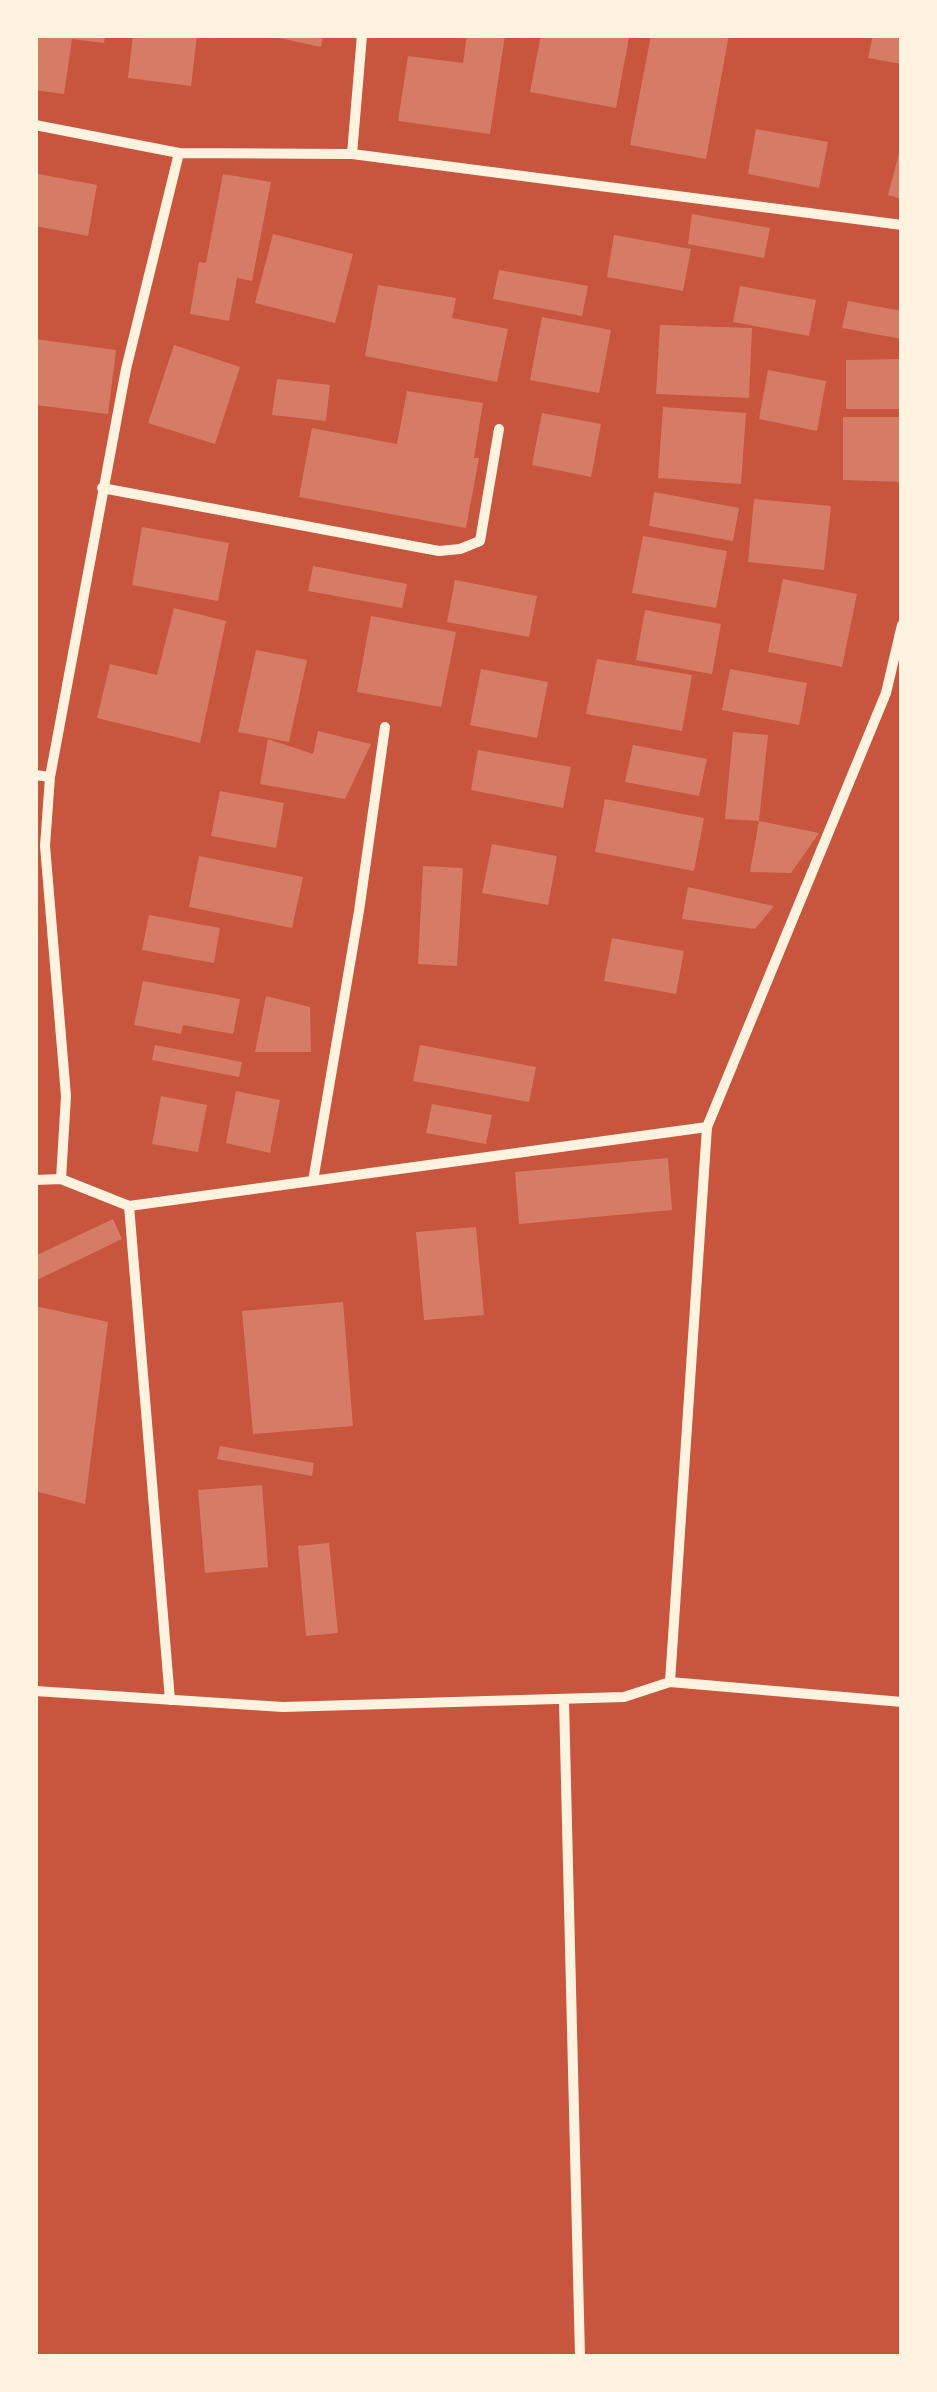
<!DOCTYPE html>
<html>
<head>
<meta charset="utf-8">
<style>
	body { margin:0 }
	#map { position:relative; width:937px; height:2392px; overflow:hidden; background:#c8553d; font-family:"Titillium Web",sans-serif }
	canvas { display:block }
	.frame { position:absolute; inset:0; border:38px solid #fff3e0; pointer-events:none }
</style>
</head>
<body>
<div id="map">
<canvas width="937" height="2392"></canvas>
<div class="frame"></div>
</div>
<script>
const c = document.querySelector('canvas').getContext('2d');
c.lineJoin = 'round';
function paint(path, color) {
  c.fillStyle = color;
  c.fill(path, 'evenodd');
}
function poly(rows) {
  const path = new Path2D();
  for (const r of rows) {
    path.moveTo(r[0], r[1]);
    for (let i = 2; i < r.length; i += 2) path.lineTo(r[i], r[i + 1]);
  }
  return path;
}
function stroke(path, color, width, dash) {
  c.strokeStyle = color;
  c.lineWidth = width;
  c.lineCap = dash ? 'butt' : 'round';
  c.setLineDash(dash || []);
  c.stroke(path);
}
paint(poly([
	[35,35,105,35,104,43,72,39,64,94,35,90],
	[133,35,197,35,191,86,128,78],
	[266,35,323,35,321,47],
	[467,35,505,35,490,134,398,121,408,56,463,63],
	[541,35,629,37,616,108,530,92],
	[651,35,729,35,706,159,630,145],
	[873,35,902,35,902,64,868,58],
	[756,129,828,142,819,188,748,174],
	[901,146,902,146,902,199,888,195],
	[38,174,97,185,88,236,35,226],
	[223,174,271,182,252,281,237,278,229,321,190,314,199,262,206,263],
	[692,214,770,228,764,258,688,244],
	[273,234,353,254,335,323,255,303],
	[614,235,691,249,683,291,607,277],
	[499,270,588,286,582,316,493,299],
	[378,285,456,298,452,318,508,329,497,382,365,356],
	[740,286,816,300,809,336,733,322],
	[848,301,902,311,902,339,842,328],
	[542,317,611,330,599,393,530,380],
	[660,325,752,328,749,398,656,394],
	[35,339,116,350,108,414,35,405],
	[174,345,240,367,215,444,148,423],
	[902,359,902,409,846,409,846,360],
	[768,370,826,381,817,431,759,419],
	[277,379,330,385,326,421,272,415],
	[407,391,483,403,474,458,479,458,466,528,299,497,312,428,397,444],
	[663,407,746,413,741,484,658,478],
	[542,413,601,424,591,477,532,465],
	[843,417,902,417,902,482,843,480],
	[654,492,739,508,733,541,649,526],
	[754,499,831,506,824,570,748,562],
	[142,527,229,543,218,601,132,585],
	[643,536,727,551,716,608,632,593],
	[313,566,407,584,402,608,308,591],
	[783,579,857,594,842,667,768,652],
	[455,580,537,596,529,637,447,622],
	[174,608,226,621,200,743,97,718,110,664,157,675],
	[645,610,721,624,712,674,636,660],
	[371,616,456,632,441,707,357,692],
	[256,650,307,660,289,742,238,732],
	[597,659,692,675,682,731,586,714],
	[481,669,548,682,537,738,470,725],
	[730,669,807,683,799,725,722,710],
	[318,731,371,744,345,799,260,784,268,739,313,754],
	[733,732,768,735,759,821,725,819],
	[633,745,707,759,699,796,625,782],
	[478,750,571,767,563,808,471,790],
	[220,791,284,803,276,848,211,836],
	[605,799,704,818,694,871,595,852],
	[759,821,819,833,791,873,750,872],
	[492,844,557,856,548,905,482,893],
	[199,856,303,877,292,928,189,907],
	[423,866,463,868,457,966,418,964],
	[688,887,774,906,755,929,682,919],
	[149,915,220,928,214,963,142,950],
	[612,938,684,951,676,994,604,981],
	[143,981,240,999,233,1034,183,1025,181,1034,134,1025],
	[266,996,310,1007,311,1052,255,1052],
	[155,1045,242,1062,239,1077,152,1060],
	[420,1045,536,1067,529,1102,413,1081],
	[236,1091,280,1100,270,1153,226,1143],
	[161,1096,207,1105,198,1152,152,1144],
	[432,1104,492,1115,486,1144,426,1133],
	[668,1158,672,1210,519,1224,515,1172],
	[113,1219,122,1239,35,1281,35,1256],
	[476,1227,484,1315,424,1320,416,1232],
	[343,1302,353,1426,253,1434,242,1311],
	[35,1306,108,1322,85,1504,35,1491],
	[220,1446,314,1463,312,1476,217,1459],
	[262,1485,268,1567,205,1573,198,1490],
	[329,1543,338,1633,306,1636,298,1546]
]), '#d67c66');
stroke(poly([
	[35,125,179,153,352,154,902,225],
	[352,154,362,35],
	[102,488,439,551,460,549,480,541,499,429],
	[35,775,50,777],
	[61,1179,66,1096,45,846,50,777,126,369,179,153],
	[35,1180,61,1179,129,1206,707,1127,886,693,902,625],
	[313,1181,359,911,385,727],
	[129,1206,170,1700],
	[670,1682,707,1127],
	[35,1691,283,1707,624,1697,670,1682,902,1702],
	[564,1701,580,2357]
]), '#fff3e0', 10);
</script>
</body>
</html>
